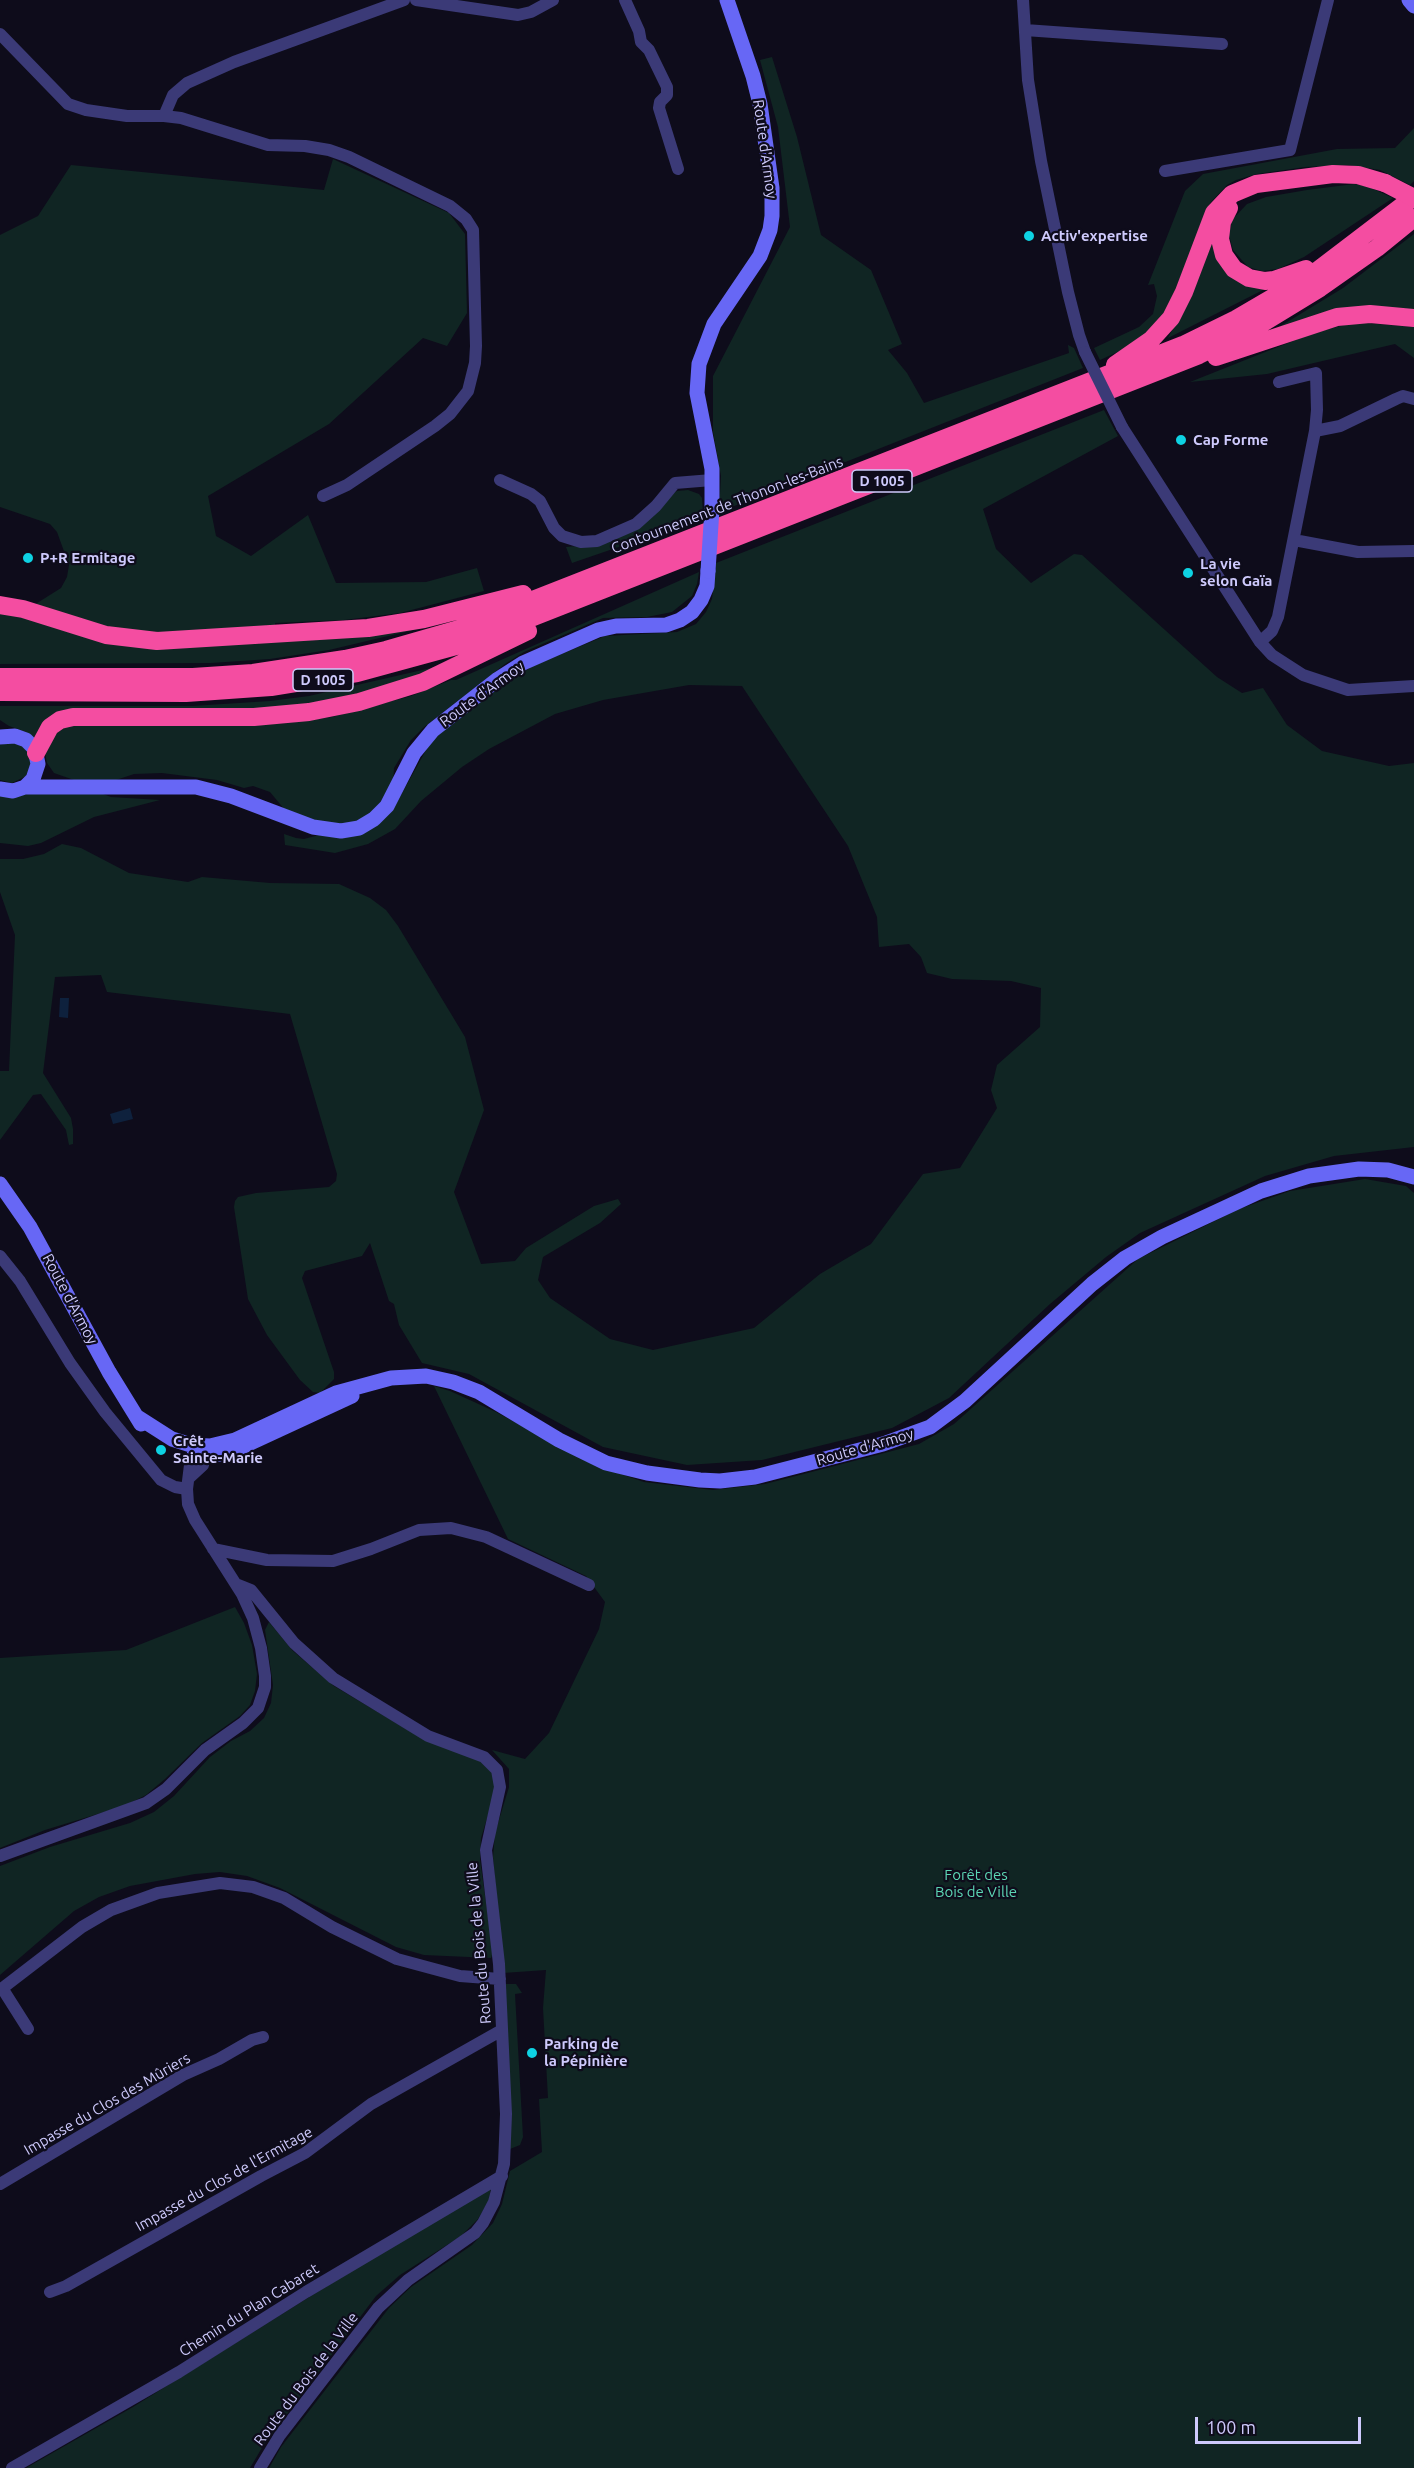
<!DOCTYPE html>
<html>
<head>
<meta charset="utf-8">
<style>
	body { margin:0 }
	#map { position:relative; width:1414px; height:2468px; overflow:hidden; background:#0e0c1b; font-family:Ubuntu,sans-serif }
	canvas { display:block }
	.scale { position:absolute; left:1195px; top:2417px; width:166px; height:27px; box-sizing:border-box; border:3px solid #cecafc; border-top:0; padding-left:8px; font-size:18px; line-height:21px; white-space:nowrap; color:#cecafc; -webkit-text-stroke:4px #0e0c1b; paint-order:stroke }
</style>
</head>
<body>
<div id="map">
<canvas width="1414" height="2468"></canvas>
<div class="scale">100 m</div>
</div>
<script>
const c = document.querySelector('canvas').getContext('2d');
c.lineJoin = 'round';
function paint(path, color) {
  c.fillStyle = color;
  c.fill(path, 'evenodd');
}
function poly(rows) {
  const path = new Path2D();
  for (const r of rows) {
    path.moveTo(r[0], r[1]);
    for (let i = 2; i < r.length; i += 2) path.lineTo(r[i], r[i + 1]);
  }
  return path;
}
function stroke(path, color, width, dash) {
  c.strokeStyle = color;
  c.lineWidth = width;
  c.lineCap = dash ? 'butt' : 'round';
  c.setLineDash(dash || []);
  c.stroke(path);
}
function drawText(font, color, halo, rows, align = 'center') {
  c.font = font + ' Ubuntu,sans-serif';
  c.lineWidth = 4.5;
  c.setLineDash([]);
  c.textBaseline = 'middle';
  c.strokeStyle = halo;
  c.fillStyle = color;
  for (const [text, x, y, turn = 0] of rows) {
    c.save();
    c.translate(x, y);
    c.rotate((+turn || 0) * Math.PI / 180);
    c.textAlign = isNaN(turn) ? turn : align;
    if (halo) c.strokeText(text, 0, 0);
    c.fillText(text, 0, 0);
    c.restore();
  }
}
paint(poly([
	[772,57,797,137,821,235,871,270,902,344,888,350,907,373,924,403,1069,353,1068,345,1074,348,1083,368,719,512,721,476,713,432,713,376,790,227,778,127,760,60],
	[1414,128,1414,181,1410,185,1380,170,1348,165,1305,167,1257,174,1236,180,1227,185,1211,202,1205,213,1171,305,1154,328,1122,350,1100,360,1094,348,1139,327,1153,314,1157,296,1154,284,1148,285,1185,191,1203,174,1337,149,1395,148],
	[333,159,449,213,465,234,467,313,447,346,423,338,329,424,208,496,216,536,251,556,308,515,336,583,426,582,477,568,484,591,400,613,344,620,275,623,275,627,170,633,117,631,34,605,61,588,67,577,69,565,57,532,50,524,0,507,0,235,38,216,71,165,324,190],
	[1354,184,1367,186,1393,198,1304,257,1278,269,1262,271,1248,267,1233,250,1229,235,1232,220,1247,204,1266,197,1307,190],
	[1414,234,1414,313,1261,338,1343,288],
	[1210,243,1265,289,1168,338,1181,313],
	[1365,323,1414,327,1414,358,1395,344,1267,374,1190,382,1313,333,1348,324],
	[1104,410,1118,436,983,509,996,549,1031,583,1074,554,1082,555,1217,677,1242,693,1263,688,1287,725,1322,751,1389,766,1414,763,1414,1147,1334,1156,1265,1176,1140,1233,1106,1257,1050,1304,949,1398,892,1428,762,1460,687,1465,603,1447,469,1374,422,1363,399,1325,394,1304,389,1301,370,1243,362,1256,305,1271,302,1278,334,1372,334,1379,320,1393,313,1392,300,1380,267,1335,248,1299,234,1207,235,1201,238,1197,256,1193,329,1187,336,1181,337,1174,290,1014,107,992,101,975,55,977,43,1073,71,1118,73,1129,73,1144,69,1145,66,1130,41,1094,33,1095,0,1140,0,1071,9,1071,15,935,0,892,0,859,23,859,44,854,62,844,81,848,129,873,188,882,202,877,270,883,339,884,370,898,386,910,398,926,465,1037,484,1110,454,1192,481,1264,515,1261,526,1248,594,1206,618,1199,621,1204,600,1223,543,1257,538,1280,550,1298,610,1339,653,1350,754,1328,820,1274,871,1244,923,1174,960,1168,997,1108,991,1090,997,1065,1040,1027,1041,988,1011,981,952,979,927,973,921,957,909,944,879,947,877,917,848,846,742,686,689,685,603,700,555,714,489,749,462,767,421,801,395,829,368,844,335,853,285,845,284,834,296,838,304,839,319,835,334,837,397,802,430,743,444,730,507,682,533,666,605,636,677,632,696,624,706,612,712,599,716,563],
	[688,490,699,494,702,498,703,514,639,540,572,563,566,547,600,544,677,491],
	[699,572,697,584,692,596,672,612,647,617,603,618,524,652,505,664,423,728,411,740,394,768,393,783,387,795,369,815,357,821,344,824,318,822,285,810,270,792,253,786,244,788,217,780,162,773,134,774,116,780,74,780,54,773,47,763,45,753,47,743,64,725,245,726,288,723,332,717,411,696,451,680,456,680],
	[0,611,88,636,422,628,329,650,270,659,211,663,0,664],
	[444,665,411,682,304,708,74,713,36,740,26,732,9,726,0,720,0,706,192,706,270,701,309,696],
	[11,742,22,746,28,752,31,764,26,776,12,783,0,780,0,745],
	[27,792,103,794,111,797,160,800,94,817,41,843,28,846,0,843,0,795],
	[1365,1179,1406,1186,1414,1193,1414,2468,269,2468,281,2447,389,2308,411,2287,472,2245,493,2223,502,2204,510,2171,542,2152,539,2099,548,2098,543,2008,546,1970,503,1973,493,1857,495,1833,509,1787,509,1769,492,1750,525,1759,549,1733,599,1629,605,1602,586,1576,508,1539,434,1386,450,1391,496,1412,592,1464,644,1482,713,1490,765,1484,919,1444,954,1424,1138,1259,1239,1209,1290,1191],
	[235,1607,244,1623,252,1645,257,1674,255,1691,250,1705,240,1716,202,1743,165,1779,146,1795,124,1806,45,1830,0,1848,0,1658,126,1650],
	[269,1622,293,1651,334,1686,423,1739,481,1761,491,1769,495,1780,495,1792,481,1838,480,1860,493,1952,491,1958,424,1955,396,1947,280,1888,247,1876,220,1872,195,1874,130,1886,99,1897,74,1911,0,1975,0,1866,50,1847,130,1823,154,1812,174,1796,210,1757,231,1741,250,1731,264,1718,271,1703,273,1685,265,1630],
	[504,1984,516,1984,522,1993,515,1994,523,2137,520,2145,510,2149,511,2114],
	[491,2188,489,2200,478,2219,461,2236,400,2275,376,2296,263,2446,250,2468,26,2468,133,2407,380,2253]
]), '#102523');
paint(poly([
	[60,998,69,998,68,1018,59,1017],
	[130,1108,133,1119,113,1124,110,1114]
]), '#0e213d');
stroke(poly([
	[416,0,518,15,531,12,553,0],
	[625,0,639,31,641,42,649,50,667,87,667,95,660,102,659,108,678,169],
	[1023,0,1028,80,1041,161,1068,292,1079,335,1085,352],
	[1025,30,1222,44],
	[0,34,68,104,86,110,127,116,164,116,173,95,187,83,234,62,404,0],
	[164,116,181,118,268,145,305,146,329,150,349,157,450,206,466,219,473,230,476,346,475,363,468,391,450,414,435,426,347,485,323,496],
	[1165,171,1290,150,1328,0],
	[1122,427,1260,642,1272,655,1303,675,1348,690,1414,686],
	[1315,431,1340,426,1396,399,1403,396,1414,399],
	[500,480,531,494,540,501,554,528,562,536,581,542,597,541,636,524,656,506,675,483,712,480],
	[1294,540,1358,552,1414,551],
	[1260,642,1272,631,1278,617,1315,431,1317,410,1316,373,1279,382],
	[0,1256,20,1281,70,1363,105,1412,161,1480,175,1487,187,1489],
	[190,1477,203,1465,205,1449],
	[213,1549,267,1560,333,1561,371,1549,419,1530,451,1528,486,1537,589,1585],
	[236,1584,251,1590,294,1643,333,1678,428,1736,484,1757,497,1770,500,1787,486,1850,499,1964,506,2114,504,2164,494,2202,483,2223,475,2233,408,2280,378,2308,280,2435,260,2468],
	[0,1856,146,1803,166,1789,205,1750,243,1723,258,1708,265,1687,265,1676,261,1648,253,1618,242,1594,195,1520,188,1504,187,1489,190,1465,198,1447],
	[2,1988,28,2029],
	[0,1990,82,1927,111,1910,158,1893,220,1883,253,1887,284,1898,332,1927,397,1959,460,1976,500,1979],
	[0,2184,183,2075,219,2059,252,2040,263,2037],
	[50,2292,66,2286,261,2176,305,2153,371,2104,502,2030],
	[12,2468,179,2372,306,2292,502,2176]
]), '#3b3a77', 12);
stroke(poly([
	[1409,0,1414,6],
	[712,509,712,469,697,393,699,364,714,324,760,256,770,230,772,216,772,188,760,104,753,76,727,0],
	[0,737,15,736,26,740,35,749,38,764,33,779,25,787,13,791,0,789],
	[25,787,196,787,231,796,313,827,341,831,359,828,374,819,387,806,414,753,433,730,498,679,523,663,598,630,616,626,666,625,680,620,692,612,701,600,707,586,708,571],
	[0,1184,30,1227,109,1372,141,1424],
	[136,1416,172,1439,191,1445,210,1446,235,1440,336,1393,391,1378,426,1376,453,1382,479,1392,559,1440,606,1463,647,1473,700,1480,720,1481,755,1477,883,1444,930,1427,965,1401,1092,1284,1125,1258,1162,1237,1261,1191,1309,1176,1359,1169,1388,1170,1414,1177],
	[194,1455,211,1456,231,1452,352,1396]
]), '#6767f5', 15);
stroke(poly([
	[1229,208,1222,222,1220,239,1224,255,1234,269,1249,278,1265,281,1274,280,1306,269],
	[1216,357,1337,317,1370,314,1414,318],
	[1115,365,1151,340,1171,318,1184,292,1214,213,1232,194,1256,184,1333,174,1358,175,1385,183],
	[0,605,23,609,106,635,157,641,368,628,424,619,523,594],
	[0,677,193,677,253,673,345,659,386,650,459,629,1183,345,1236,319,1313,274,1414,197],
	[0,692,186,693,271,687,357,673,467,643,1199,355,1261,324,1320,288,1377,248,1414,218],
	[36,753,50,727,60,720,73,717,254,717,309,712,359,702,423,682,528,631]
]), '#f44da1', 18);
stroke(poly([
	[1085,352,1122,427]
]), '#3b3a77', 12);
stroke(poly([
	[708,571,712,509]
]), '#6767f5', 15);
stroke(poly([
	[1385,183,1414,198]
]), '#f44da1', 18);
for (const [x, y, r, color] of [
	[1029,236,6,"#0ed2e3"],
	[1181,440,6,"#0ed2e3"],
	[28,558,6,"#0ed2e3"],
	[1188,573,6,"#0ed2e3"],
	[161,1450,6,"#0ed2e3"],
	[532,2053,6,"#0ed2e3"]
]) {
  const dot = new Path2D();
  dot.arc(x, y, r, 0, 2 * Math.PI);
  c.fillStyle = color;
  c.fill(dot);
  stroke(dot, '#0e0c1b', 2);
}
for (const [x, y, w] of [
	[882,481,60],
	[323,680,60]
]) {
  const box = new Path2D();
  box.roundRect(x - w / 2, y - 11, w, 22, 4.5);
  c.fillStyle = '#0e0c1b';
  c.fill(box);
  stroke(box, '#cecafc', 1.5);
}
drawText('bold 14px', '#cecafc', null, [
	["D 1005",882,481],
	["D 1005",323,680]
]);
drawText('15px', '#cecafc', '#0e0c1b', [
	["Route d'Armoy",765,149,82],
	["Contournement de Thonon-les-Bains",727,505,-21],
	["Route d'Armoy",482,694,-36],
	["Route d'Armoy",70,1299,62],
	["Route d'Armoy",865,1447,-16],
	["Route du Bois de la Ville",479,1943,-95],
	["Impasse du Clos des Mûriers",107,2104,-30],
	["Impasse du Clos de l'Ermitage",224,2179,-29],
	["Chemin du Plan Cabaret",249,2310,-32],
	["Route du Bois de la Ville",306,2379,-53]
]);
drawText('bold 15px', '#cecafc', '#0e0c1b', [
	["Activ'expertise",1041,236],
	["Cap Forme",1193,440],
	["P+R Ermitage",40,558],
	["La vie",1200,564],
	["selon Gaïa",1200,581],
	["Crêt",173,1441],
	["Sainte-Marie",173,1458],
	["Parking de",544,2044],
	["la Pépinière",544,2061]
], 'left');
drawText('15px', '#5cd5b4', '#0e0c1b', [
	["Forêt des",976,1875],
	["Bois de Ville",976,1892]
]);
</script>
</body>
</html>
